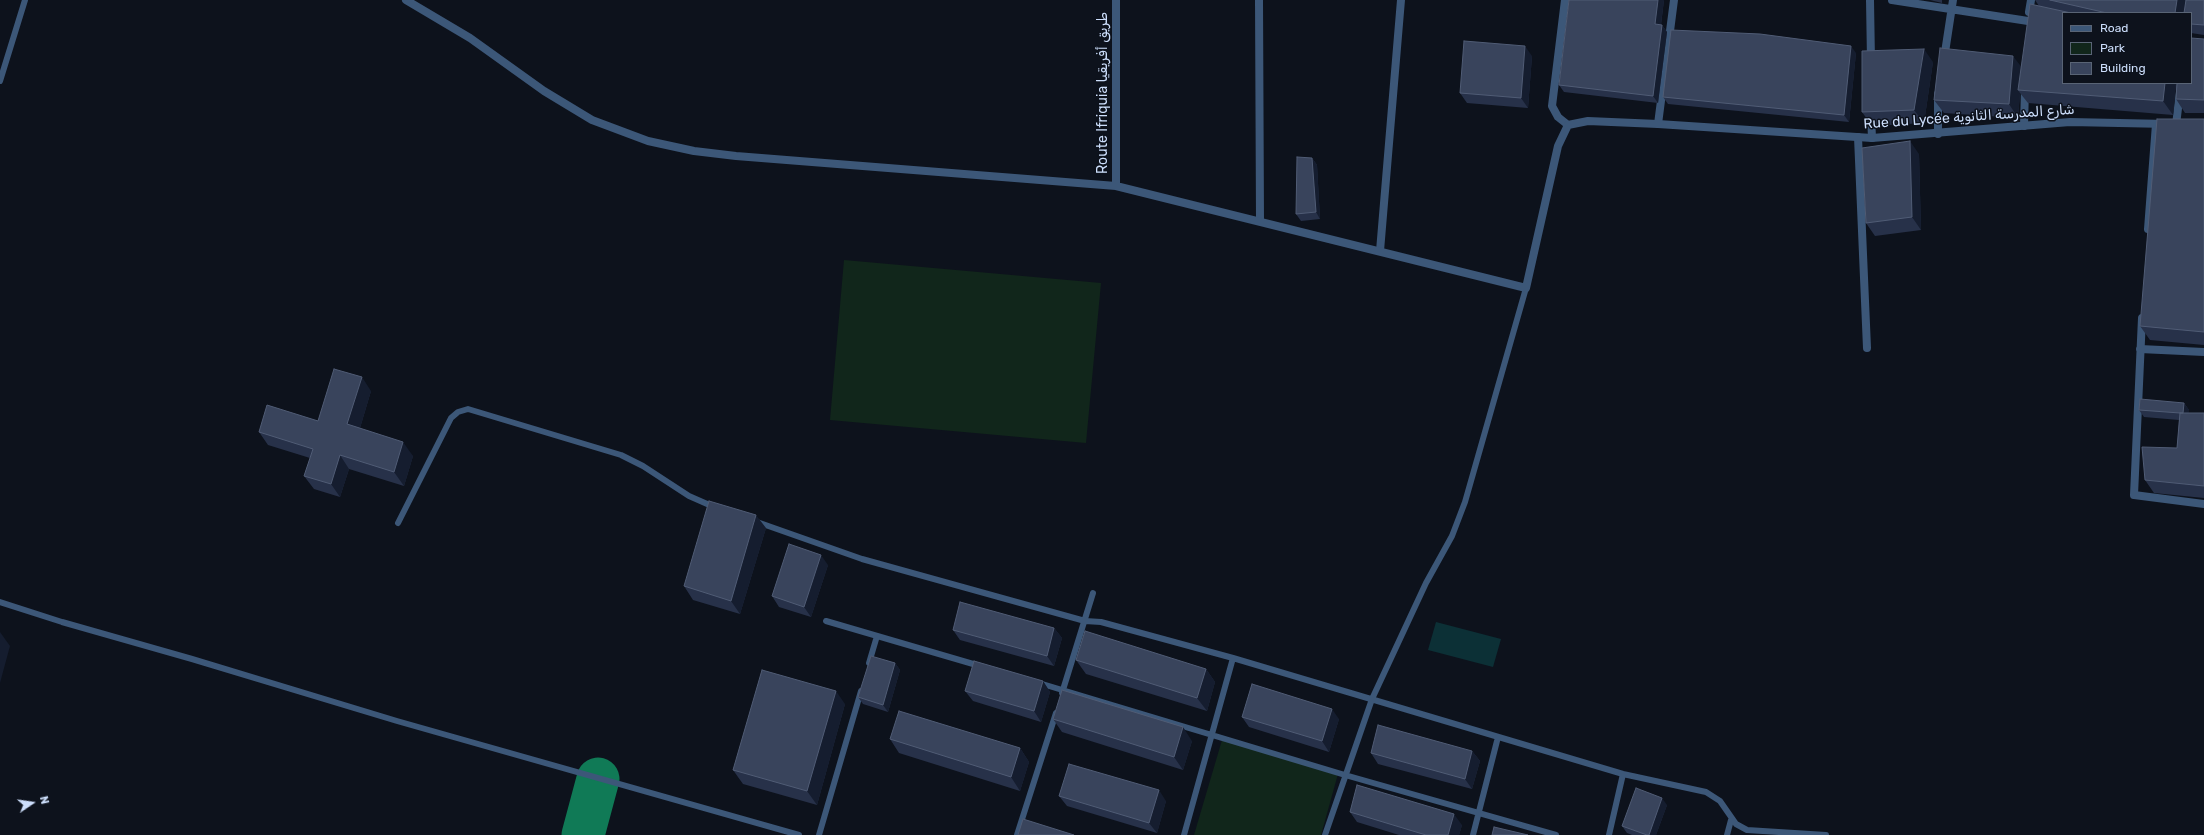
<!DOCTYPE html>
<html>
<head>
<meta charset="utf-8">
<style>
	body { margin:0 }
	#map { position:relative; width:2204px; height:835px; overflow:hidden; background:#0d121c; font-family:Rubik,sans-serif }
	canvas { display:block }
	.legend { position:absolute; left:2062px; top:12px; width:130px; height:72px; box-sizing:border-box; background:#0d121c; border:1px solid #596475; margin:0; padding:5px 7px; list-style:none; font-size:12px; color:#ccdefb }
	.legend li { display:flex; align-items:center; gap:8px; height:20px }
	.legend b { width:20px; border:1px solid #596475 }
	.north { position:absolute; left:12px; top:783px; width:40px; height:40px; -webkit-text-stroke:3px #0d121c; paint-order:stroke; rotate:77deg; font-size:11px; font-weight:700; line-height:16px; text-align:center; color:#ccdefb }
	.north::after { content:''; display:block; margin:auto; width:14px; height:18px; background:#ccdefb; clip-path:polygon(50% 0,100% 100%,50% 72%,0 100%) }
</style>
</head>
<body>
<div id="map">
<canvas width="2204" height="835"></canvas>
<ul class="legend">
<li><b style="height:5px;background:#3c5778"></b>Road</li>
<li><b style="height:11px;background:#11261b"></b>Park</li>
<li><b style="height:11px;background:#39445c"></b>Building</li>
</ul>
<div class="north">N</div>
</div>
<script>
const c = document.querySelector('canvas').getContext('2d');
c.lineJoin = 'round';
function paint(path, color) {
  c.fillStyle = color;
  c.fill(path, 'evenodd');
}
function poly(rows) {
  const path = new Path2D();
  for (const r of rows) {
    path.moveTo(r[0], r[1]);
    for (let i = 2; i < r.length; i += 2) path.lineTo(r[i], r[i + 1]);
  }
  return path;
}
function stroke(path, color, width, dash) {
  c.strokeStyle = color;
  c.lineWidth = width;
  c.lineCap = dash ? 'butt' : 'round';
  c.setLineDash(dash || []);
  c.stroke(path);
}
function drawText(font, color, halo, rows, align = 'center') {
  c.font = font + ' Rubik,"Noto Sans Arabic",sans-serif';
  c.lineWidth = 3;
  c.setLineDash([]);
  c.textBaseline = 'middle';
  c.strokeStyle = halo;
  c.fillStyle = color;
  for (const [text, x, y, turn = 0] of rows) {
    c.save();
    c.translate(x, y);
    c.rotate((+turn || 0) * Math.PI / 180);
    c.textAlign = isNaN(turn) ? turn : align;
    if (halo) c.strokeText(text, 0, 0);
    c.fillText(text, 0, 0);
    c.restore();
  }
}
paint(poly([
	[844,260,1101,283,1086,443,830,420],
	[1222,740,1338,774,1321,835,1194,835]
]), '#11261b');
paint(poly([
	[1436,622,1501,639,1493,667,1428,650]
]), '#0c3036');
stroke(poly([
	[583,835,598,779]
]), '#107a56', 43);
stroke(poly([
	[0,81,25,0],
	[757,522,862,559,1085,621,1101,622,1233,658,1623,774,1706,792,1720,801,1736,824,1747,830,1826,835],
	[398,523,451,418,458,412,468,409,621,455,643,466,689,496,714,507],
	[0,602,62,622,192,659,397,721,799,835],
	[826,621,980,666],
	[869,663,877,636],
	[1039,683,1345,775,1556,835],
	[1062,693,1093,593],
	[819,835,861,691],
	[1017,835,1056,713],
	[1184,835,1233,658],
	[1325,835,1372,699,1426,583,1452,536,1465,502,1526,288],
	[1473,835,1498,737],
	[1609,835,1623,774],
	[1727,835,1731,820]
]), '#3c5778', 6);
stroke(poly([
	[1259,0,1260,221],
	[1565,0,1552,106,1558,117,1568,125],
	[1870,0,1871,61],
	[1892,0,2028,21],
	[2031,0,2029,12,2039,14],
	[1944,59,1953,0],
	[1871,115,1872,138],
	[1658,124,1674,0],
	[2176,125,2181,83],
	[2024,126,2025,89],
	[1938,134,1938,94],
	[1858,137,1867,348],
	[2148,229,2156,124],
	[1380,251,1401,0],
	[2142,318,2134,495,2204,504],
	[2140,349,2204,352]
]), '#3c5778', 8);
stroke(poly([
	[406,0,470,38,544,91,592,120,648,141,694,151,736,156,1116,186,1526,288,1558,146,1568,125,1588,121,1658,124,1872,138,2070,122,2168,124],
	[1116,0,1116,186]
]), '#3c5778', 8);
paint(poly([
	[1664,0,1661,25,1662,25,1667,32,1658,103,1564,92,1559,85],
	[1930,0,1942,0,1942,3],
	[2035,0,2204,0,2204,35,2191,33,2191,13,2063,13,2063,83,2176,83,2173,115,2028,103,2020,93,2018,118,1944,113,1934,100,2021,68,2039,6],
	[2204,39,2204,113,2185,113,2176,99],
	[1856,53,1849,122,1668,104,1663,97],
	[1532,56,1528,108,1467,103,1460,93],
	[1933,62,1924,123,1872,126,1862,112],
	[2204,119,2204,345,2150,340,2140,326],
	[1919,154,1921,230,1875,236,1866,223],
	[1312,158,1317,165,1320,219,1301,221,1296,214],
	[371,391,360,428,413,456,404,486,349,469,340,497,314,489,304,476,310,458,268,445,259,432,318,421],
	[2184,403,2189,410,2188,413,2204,413,2204,498,2154,493,2145,480,2177,448,2179,420,2144,417,2139,410],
	[766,528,740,614,693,600,684,586],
	[828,565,811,617,779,607,772,596],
	[1054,628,1062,638,1054,666,960,640,953,630],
	[1076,660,1206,669,1215,682,1207,711,1086,674],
	[895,663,900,670,888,712,863,704,858,697],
	[1043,681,1050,692,1041,722,973,701,965,691],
	[845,704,817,805,743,784,733,770],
	[1242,717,1339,719,1329,752,1249,727],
	[1053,719,1192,741,1183,770,1062,732],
	[890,739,1020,748,1029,762,1020,791,899,753],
	[1472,751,1480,761,1472,789,1378,764,1371,753],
	[1059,796,1166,801,1157,833,1067,806],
	[1667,805,1656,835,1632,835,1627,833,1622,826],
	[1350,812,1462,825,1459,835,1399,835,1357,822]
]), '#273149');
paint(poly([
	[1658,0,1664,0,1660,31,1655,24],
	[2177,0,2188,0,2186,13,2175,13],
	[1662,25,1667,32,1658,103,1653,96],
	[1525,46,1532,56,1528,108,1521,98],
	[1851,46,1856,53,1849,122,1844,115],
	[1924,49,1933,62,1924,123,1914,110],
	[2013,56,2023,69,2018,90,2020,93,2018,118,2009,104],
	[2165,83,2176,83,2173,115,2163,101],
	[1910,141,1919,154,1921,230,1912,217],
	[1312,158,1317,165,1320,219,1316,212],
	[362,377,371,391,357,438,347,424],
	[2184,403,2189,410,2188,421,2183,414],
	[403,442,413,456,404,486,394,472],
	[340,455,349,469,340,497,331,484],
	[756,515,766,528,740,614,731,601],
	[821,555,828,565,811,617,804,607],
	[1054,628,1062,638,1054,666,1047,656],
	[0,632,10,646,0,683],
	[895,663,900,670,888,712,883,705],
	[1206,669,1215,682,1207,711,1197,698],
	[1043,681,1050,692,1041,722,1034,711],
	[836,691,845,704,817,805,807,791],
	[1332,709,1339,719,1329,752,1322,741],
	[1183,727,1192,741,1183,770,1174,757],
	[1020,748,1029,762,1020,791,1011,777],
	[1472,751,1480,761,1472,789,1465,779],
	[1159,790,1166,801,1157,833,1149,823],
	[1662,798,1667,805,1656,835,1649,835],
	[1454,814,1462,825,1459,835,1448,835]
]), '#151d2f');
const building = poly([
	[1569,0,1658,0,1655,24,1662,25,1653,96,1559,85,1569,0],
	[2050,0,2177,0,2175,13,2107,13,2050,0],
	[2186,0,2204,0,2204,25,2191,24,2191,13,2184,13,2186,0],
	[2030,4,2071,13,2063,13,2063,83,2165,83,2163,101,2018,90,2030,4],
	[1671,30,1760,34,1851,46,1844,115,1663,97,1671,30],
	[2191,38,2204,39,2204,100,2176,99,2177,83,2191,83,2191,38],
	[1464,41,1525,46,1521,98,1460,93,1464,41],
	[1940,48,2013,56,2009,104,1934,100,1940,48],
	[1924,49,1914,110,1862,112,1862,51,1924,49],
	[2157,119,2204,119,2204,332,2140,326,2157,119],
	[1910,141,1912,217,1866,223,1862,148,1910,141],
	[1297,157,1312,158,1316,212,1296,214,1297,157],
	[334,369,362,377,347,424,403,442,394,472,340,455,331,484,304,476,313,449,259,432,267,405,318,421,334,369],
	[2140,399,2184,403,2183,413,2180,413,2139,410,2140,399],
	[2180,413,2204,413,2204,486,2145,480,2142,447,2177,448,2180,413],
	[709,501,756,515,731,601,684,586,709,501],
	[789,544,821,555,804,607,772,596,789,544],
	[960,602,1054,628,1047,656,953,630,960,602],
	[1085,631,1206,669,1197,698,1076,660,1085,631],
	[871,656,895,663,883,705,858,697,871,656],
	[974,661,1043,681,1034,711,965,691,974,661],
	[762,670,836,691,807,791,733,770,762,670],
	[1252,684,1332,709,1322,741,1242,717,1252,684],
	[1062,690,1183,727,1174,757,1053,719,1062,690],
	[899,711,1020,748,1011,777,890,739,899,711],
	[1378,725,1472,751,1465,779,1371,753,1378,725],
	[1069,764,1159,790,1149,823,1059,796,1069,764],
	[1357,785,1454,814,1448,835,1426,835,1350,812,1357,785],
	[1636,788,1662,798,1649,835,1647,835,1622,826,1636,788],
	[1023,819,1074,835,1018,835,1023,819],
	[1494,827,1528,835,1492,835,1494,827]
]);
paint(building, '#39445c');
stroke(building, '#505c75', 1);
drawText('14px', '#ccdefb', '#0d121c', [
	["Route Ifriquia طريق أفريقيا",1103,93,-90],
	["Rue du Lycée شارع المدرسة الثانوية",1969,117,-4]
]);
</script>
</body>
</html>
